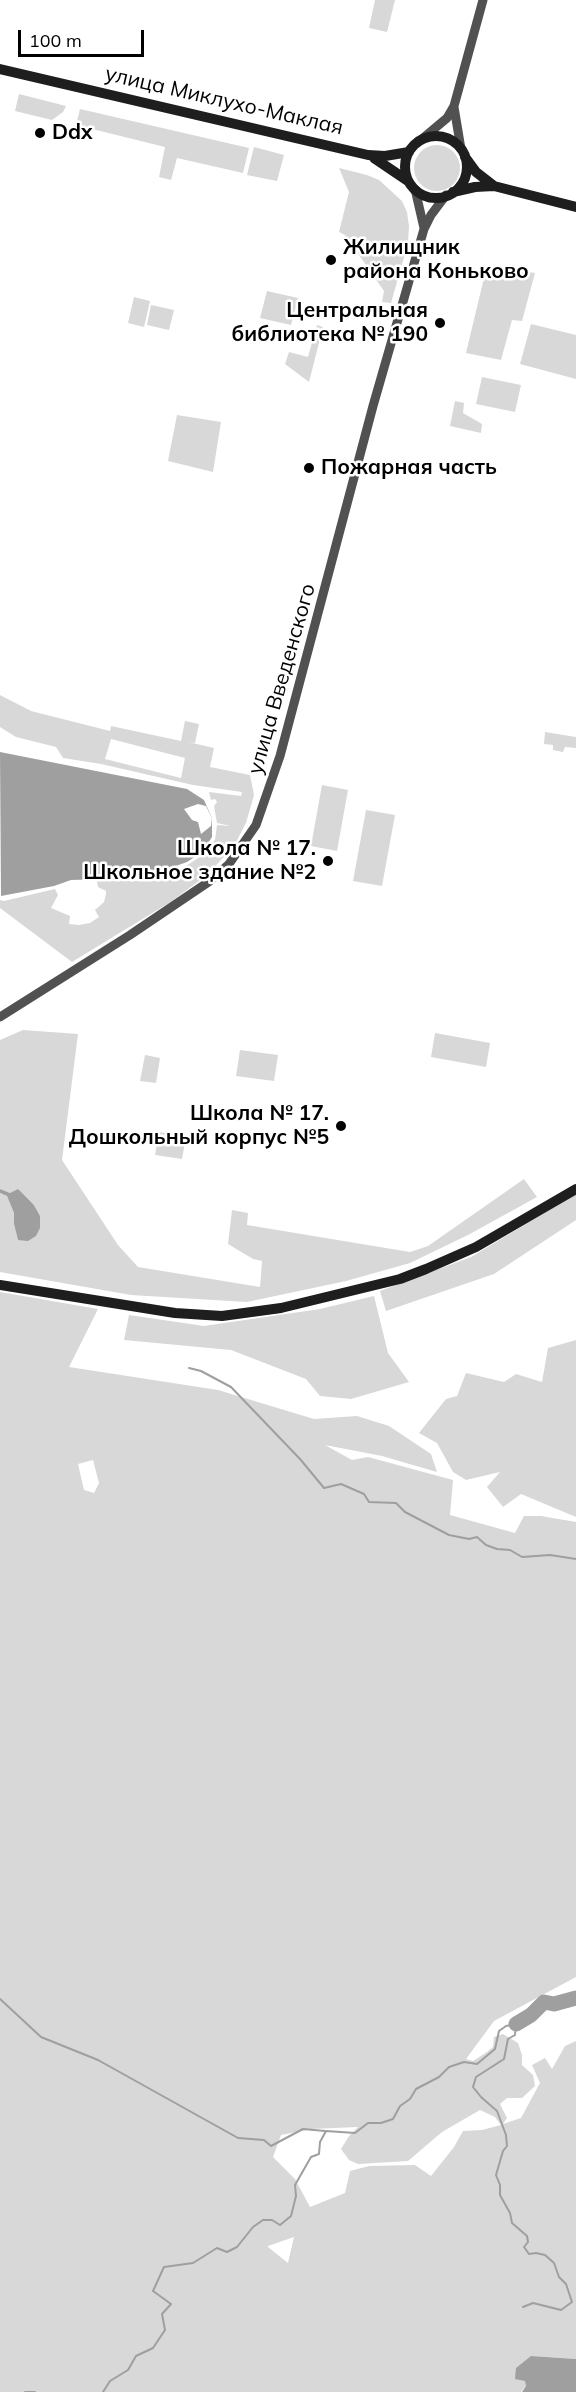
<!DOCTYPE html>
<html>
<head>
<meta charset="utf-8">
<style>
	body { margin:0 }
	#map { position:relative; width:576px; height:2392px; overflow:hidden; background:#fff; font-family:Mulish,sans-serif }
	canvas { display:block }
	.scale { position:absolute; left:18px; top:30px; width:126px; height:27px; box-sizing:border-box; border:3px solid #000; border-top:0; padding-left:8px; font-size:18px; line-height:21px; white-space:nowrap; color:#000; -webkit-text-stroke:4px #fff; paint-order:stroke }
</style>
</head>
<body>
<div id="map">
<canvas width="576" height="2392"></canvas>
<div class="scale">100 m</div>
</div>
<script>
const c = document.querySelector('canvas').getContext('2d');
c.lineJoin = 'round';
function paint(path, color) {
  c.fillStyle = color;
  c.fill(path, 'evenodd');
}
function poly(rows) {
  const path = new Path2D();
  for (const r of rows) {
    if (r.length === 3) {
      path.moveTo(r[0] + r[2], r[1]);
      path.arc(r[0], r[1], r[2], 0, 2 * Math.PI);
      continue;
    }
    path.moveTo(r[0], r[1]);
    for (let i = 2; i < r.length; i += 2) path.lineTo(r[i], r[i + 1]);
  }
  return path;
}
function stroke(path, color, width, dash) {
  c.strokeStyle = color;
  c.lineWidth = width;
  c.lineCap = dash ? 'butt' : 'round';
  c.setLineDash(dash || []);
  c.stroke(path);
}
function drawText(font, color, halo, rows, align = 'center') {
  c.font = font + ' Mulish,sans-serif';
  c.lineWidth = 5;
  c.setLineDash([]);
  c.textBaseline = 'middle';
  c.strokeStyle = halo;
  c.fillStyle = color;
  for (const [text, x, y, turn = 0] of rows) {
    c.save();
    c.translate(x, y);
    c.rotate((+turn || 0) * Math.PI / 180);
    c.textAlign = isNaN(turn) ? turn : align;
    if (halo) c.strokeText(text, 0, 0);
    c.fillText(text, 0, 0);
    c.restore();
  }
}
paint(poly([
	[375,0,395,0,387,32,369,28],
	[19,94,66,106,63,112,52,120,15,111],
	[80,109,249,148,243,173,177,158,171,180,159,177,165,147,76,125],
	[437,168,23],
	[254,147,284,155,277,181,247,175],
	[339,168,367,175,379,180,402,201,407,212,409,226,408,243,391,303,382,302,384,291,345,235,339,232,349,192],
	[501,267,535,273,522,321,512,320,501,360,466,353,483,282,490,273],
	[267,291,298,298,291,325,260,318],
	[134,297,150,301,144,327,128,323],
	[151,305,174,310,169,330,147,325],
	[531,324,576,335,576,379,520,364],
	[317,325,323,327,309,382,285,364,289,352,308,357],
	[482,377,521,385,515,412,476,404],
	[455,401,464,403,463,413,482,424,481,433,450,426],
	[177,415,221,422,213,472,168,461],
	[0,695,31,711,110,731,111,726,181,741,185,721,199,724,195,743,188,742,214,748,210,767,250,775,254,795,246,823,234,846,207,875,172,901,72,962,0,908,0,900,4,901,55,889,58,895,51,908,70,916,69,924,79,925,90,923,99,917,95,910,104,902,106,894,106,891,98,887,97,881,147,881,175,873,189,864,204,854,215,840,217,825,231,826,217,823,214,806,217,802,215,799,211,800,209,792,241,796,242,792,193,785,101,764,63,758,56,747,16,737,0,727],
	[111,739,185,758,181,778,105,759],
	[545,732,576,737,576,748,565,747,563,752,553,750,553,745,544,744],
	[322,785,348,790,337,851,311,846],
	[366,810,395,815,382,886,353,881],
	[23,1030,78,1034,62,1160,118,1245,138,1267,260,1287,262,1261,253,1259,228,1244,232,1210,248,1213,247,1225,410,1252,428,1246,524,1179,537,1197,468,1235,410,1263,346,1281,247,1302,131,1295,0,1272,0,1193,7,1196,14,1213,14,1224,18,1240,40,1228,40,1216,34,1205,18,1190,10,1193,0,1189,0,1040],
	[435,1033,490,1043,486,1067,431,1057],
	[240,1050,278,1055,274,1081,236,1076],
	[145,1055,160,1058,156,1083,140,1081],
	[159,1132,186,1137,182,1159,155,1155],
	[576,1194,576,1220,494,1274,386,1311,380,1291,471,1257],
	[0,1292,98,1309,69,1367,218,1390,314,1419,357,1416,389,1426,431,1454,437,1472,382,1456,325,1445,352,1460,368,1457,453,1480,450,1515,515,1533,524,1516,541,1516,576,1522,576,1977,494,2021,466,2059,473,2061,487,2052,493,2047,494,2037,503,2034,518,2043,522,2055,522,2065,533,2075,535,2086,522,2098,507,2098,500,2104,507,2118,503,2124,521,2118,540,2083,532,2065,545,2058,552,2069,565,2046,576,2041,576,2359,531,2356,525,2380,526,2386,521,2392,0,2392],
	[93,1460,99,1483,94,1493,84,1490,78,1464],
	[480,2110,495,2117,501,2125,482,2130,463,2131,454,2147,431,2176,415,2165,369,2166,350,2171,345,2193,310,2207,295,2179,273,2157,281,2135,312,2129,358,2127,349,2136,341,2149,349,2160,358,2164,408,2161,442,2132],
	[294,2237,288,2263,268,2247,268,2246],
	[374,1296,388,1353,409,1382,351,1399,320,1396,306,1379,231,1350,124,1340,129,1315,204,1326,320,1309],
	[576,1340,576,1517,521,1494,503,1507,487,1487,500,1472,466,1480,453,1472,437,1443,419,1433,446,1399,457,1396,466,1373,504,1382,516,1374,542,1382,548,1348]
]), '#d8d8d8');
paint(poly([
	[0,752,187,789,204,800,212,818,212,837,202,852,187,862,142,878,71,880,54,886,1,896],
	[0,1189,10,1193,18,1189,34,1205,40,1216,40,1228,36,1236,28,1241,18,1240,14,1224,14,1213,7,1196,0,1193],
	[531,2356,576,2359,576,2392,522,2392,526,2386,525,2381,515,2379,516,2368]
]), '#9f9f9f');
paint(poly([
	[198,804,206,806,212,818,211,826,201,834,198,822,192,820,184,809]
]), '#fff');
stroke(poly([
	[189,1368,201,1371,231,1387,300,1459,324,1488,341,1484,364,1494,369,1502,396,1503,405,1512,449,1535,469,1539,477,1537,486,1545,497,1549,510,1550,522,1557,550,1555,576,1559],
	[0,1999,41,2037,98,2060,238,2138,264,2140,271,2146,303,2129,325,2131],
	[25,2392,35,2392],
	[103,2392,110,2381,128,2370,136,2356,153,2348,165,2330,162,2314,171,2304,153,2291,164,2267,193,2263,217,2248,227,2252,237,2247,253,2227,263,2220,272,2220,280,2225,291,2216,296,2196,295,2185,311,2157,319,2154,320,2142,326,2131,355,2133,368,2123,381,2123,393,2119,400,2106,410,2099,416,2089,439,2077,449,2067,464,2062,477,2064,495,2049,499,2031,506,2026,516,2024,515,2035,508,2039,504,2059,476,2077,473,2087,481,2097,497,2111,506,2135,507,2146,503,2151,496,2175,500,2185,500,2195,510,2213,512,2223,527,2236,528,2242,524,2247,529,2254,536,2253,545,2255,554,2263,559,2277,566,2284,572,2302,561,2310,533,2303,523,2307]
]), '#9f9f9f', 2);
stroke(poly([
	[516,2024,531,2015,544,2002,554,2004,576,1998]
]), '#9f9f9f', 15);
stroke(poly([
	[454,107,461,149],
	[422,139,447,118,454,106,483,0],
	[415,189,424,228],
	[0,1017,130,935,210,881,229,864,256,825,280,756,373,406,424,229,431,215,446,195]
]), '#515151', 9);
stroke(poly([
	[0,69,368,155,385,156,409,152],
	[436,167,31],
	[465,157,476,172,494,186],
	[374,158,408,181],
	[453,192,475,187,494,186,576,207],
	[0,1285,175,1313,222,1316,281,1308,400,1279,426,1269,476,1247,576,1189]
]), '#1e1e1e', 10);
for (const [x, y, r, color] of [
	[40,133,6,"#000"],
	[331,260,6,"#000"],
	[440,323,6,"#000"],
	[309,468,6,"#000"],
	[328,861,6,"#000"],
	[341,1126,6,"#000"]
]) {
  const dot = new Path2D();
  dot.arc(x, y, r, 0, 2 * Math.PI);
  c.fillStyle = color;
  c.fill(dot);
  stroke(dot, '#fff', 2);
}
drawText('21px', '#000', '#fff', [
	["улица Миклухо-Маклая",224,101,13],
	["улица Введенского",282,679,-74]
]);
drawText('bold 21px', '#000', '#fff', [
	["Ddx",52,133],
	["Жилищник",343,248],
	["района Коньково",343,272],
	["Центральная",428,311,"right"],
	["библиотека № 190",428,335,"right"],
	["Пожарная часть",321,468],
	["Школа № 17.",316,849,"right"],
	["Школьное здание №2",316,873,"right"],
	["Школа № 17.",329,1114,"right"],
	["Дошкольный корпус №5",329,1138,"right"]
], 'left');
</script>
</body>
</html>
